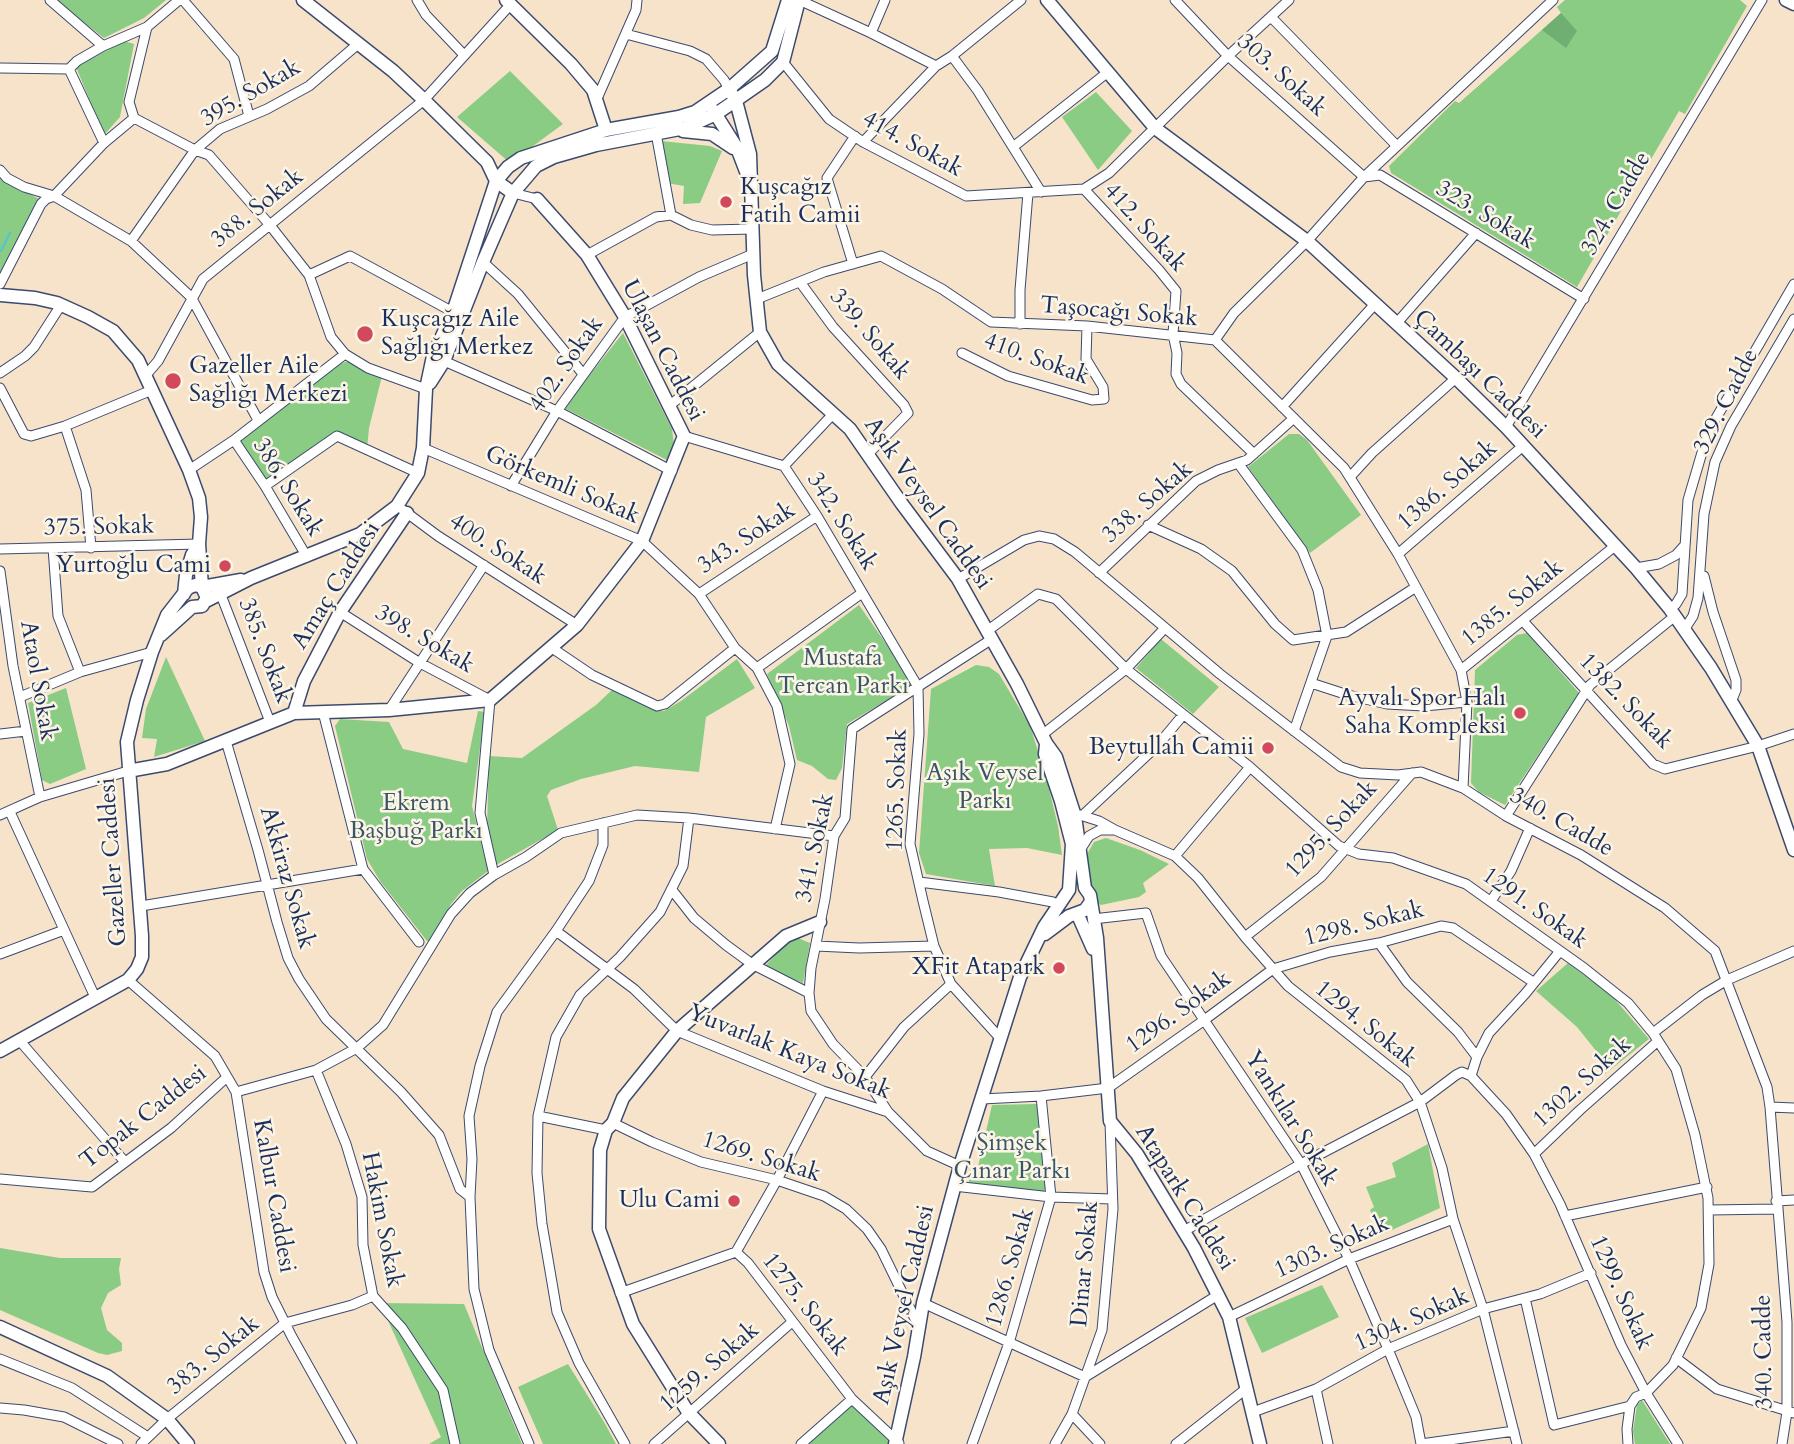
<!DOCTYPE html>
<html>
<head>
<meta charset="utf-8">
<style>
	body { margin:0 }
	canvas { display:block; background:#f6e3c9 }
</style>
</head>
<body>
<canvas width="1794" height="1444"></canvas>
<script>
const c = document.querySelector('canvas').getContext('2d');
c.lineJoin = 'round';
function paint(path, color) {
  c.fillStyle = color;
  c.fill(path, 'evenodd');
}
function poly(rows) {
  const path = new Path2D();
  for (const r of rows) {
    path.moveTo(r[0], r[1]);
    for (let i = 2; i < r.length; i += 2) path.lineTo(r[i], r[i + 1]);
  }
  return path;
}
function stroke(path, color, width, dash) {
  c.strokeStyle = color;
  c.lineWidth = width;
  c.lineCap = dash ? 'butt' : 'round';
  c.setLineDash(dash || []);
  c.stroke(path);
}
function drawText(font, color, halo, rows, align = 'center') {
  c.font = font + ' Cardo,serif';
  c.lineWidth = 5;
  c.setLineDash([]);
  c.textBaseline = 'middle';
  c.strokeStyle = halo;
  c.fillStyle = color;
  for (const [text, x, y, turn = 0] of rows) {
    c.save();
    c.translate(x, y);
    c.rotate((+turn || 0) * Math.PI / 180);
    c.textAlign = isNaN(turn) ? turn : align;
    if (halo) c.strokeText(text, 0, 0);
    c.fillText(text, 0, 0);
    c.restore();
  }
}
paint(poly([
	[55,0,166,0,144,18,104,38],
	[1565,0,1740,0,1747,6,1685,114,1679,111,1577,287,1391,173,1389,166,1455,101,1459,103,1561,13,1557,7],
	[124,41,134,44,120,117,104,135,76,67],
	[510,71,563,124,510,163,457,117],
	[1096,92,1132,131,1098,170,1062,117],
	[661,141,710,146,722,151,700,203,683,204,684,186,667,183],
	[0,178,39,199,0,276],
	[623,333,672,429,674,445,667,460,566,409,565,406],
	[345,362,350,362,382,376,369,428,367,449,336,433,265,482,239,442,338,365],
	[1289,434,1299,434,1307,440,1361,515,1310,553,1248,467],
	[859,605,914,684,847,724,842,768,836,780,828,779,812,766,797,760,789,726,767,674],
	[1527,633,1579,693,1505,805,1479,792,1471,783,1475,670,1517,635],
	[1161,639,1219,687,1193,714,1136,668],
	[166,657,205,741,154,757,157,739,142,738,146,709],
	[737,659,755,688,706,717,699,772,635,766,581,779,551,790,547,796,558,830,496,865,487,828,489,756,522,758,596,705,612,690,650,708,664,711,681,701],
	[976,665,989,667,999,674,1030,726,1046,776,1058,826,1062,855,1027,848,989,849,995,886,926,874,919,853,931,689],
	[66,688,86,769,50,784,42,780,28,703],
	[478,711,485,712,472,806,488,871,462,891,451,904,431,941,427,941,380,881,367,859,335,726,340,719,389,722,403,749,467,763],
	[1106,838,1140,850,1169,864,1143,883,1146,892,1139,897,1101,905,1095,902,1093,888,1090,886,1087,854,1094,842],
	[792,938,798,938,810,943,803,983,764,967],
	[1568,963,1612,996,1649,1039,1605,1074,1605,1062,1577,1027,1536,991],
	[1037,1104,1046,1188,1043,1192,969,1183,970,1168,978,1167,992,1105],
	[1428,1144,1440,1208,1381,1235,1370,1210,1374,1207,1366,1187,1396,1177,1392,1163],
	[0,1248,60,1258,121,1258,119,1269,121,1285,108,1293,101,1308,107,1330,122,1343,122,1351,107,1355,98,1353,0,1310],
	[1322,1285,1339,1317,1262,1353,1245,1318],
	[380,1303,464,1304,522,1444,429,1444,441,1437],
	[568,1364,604,1422,616,1444,543,1444,518,1387],
	[1642,1400,1670,1444,1635,1444,1633,1431,1637,1405],
	[853,1404,891,1441,891,1444,806,1444]
]), '#8acc84');
paint(poly([
	[1561,13,1577,31,1566,48,1542,30]
]), '#6fb072');
stroke(poly([
	[1,251,10,233]
]), '#58c5cc', 2.5);
const street = poly([
	[50,0,103,46],
	[183,0,234,59,249,116],
	[417,0,426,15,464,55],
	[799,0,871,33,936,66],
	[1175,0,1228,56,1364,177],
	[1271,17,1396,145],
	[871,33,885,0],
	[626,34,690,51,706,59,724,80,729,89],
	[952,56,978,91,1041,192],
	[783,62,829,119,863,142,966,196,1084,189,1109,173,1228,56,1289,0],
	[0,68,69,69,104,143],
	[69,69,77,61,103,46,147,27],
	[596,101,636,10,637,0],
	[134,118,195,150,209,155,269,224,309,275,331,337,345,354,368,368,426,389],
	[656,133,671,215],
	[863,142,936,66,952,56,1021,0],
	[1013,147,1108,72],
	[0,170,7,178,24,187,54,196,131,241,191,297,258,420],
	[1364,177,1380,175,1584,299],
	[1084,189,1159,270,1176,291,1173,334,1177,353,1176,374,1181,384,1254,454],
	[513,193,537,199],
	[131,241,195,150,220,129,267,109,309,86,358,44],
	[587,255,656,217,671,215,691,225,712,230,752,229],
	[483,262,518,294,583,374],
	[853,264,827,178,855,136],
	[309,275,350,256,453,312],
	[800,282,833,327,904,405,908,413,868,454],
	[0,284,41,204,46,199,54,196,104,143,134,118,129,102,147,27,179,0],
	[757,299,824,272,881,256,942,289,991,322,1087,326,1215,340,1344,468,1398,554,1461,670],
	[1020,324,1020,290,1028,193],
	[1396,324,1476,233],
	[1215,340,1234,313,1307,241,1364,177,1553,0],
	[962,353,1008,376,1092,400,1104,399,1103,387,1086,359,1087,326],
	[444,361,557,411,672,471],
	[0,373,25,356,34,347,61,305],
	[146,375,158,361,203,279,424,100,511,4],
	[0,388,24,434,31,436,65,426,152,390],
	[669,406,760,332],
	[1282,407,1375,304],
	[65,426,86,490,91,548],
	[1506,427,1762,0],
	[684,436,784,466,817,516,918,687,919,734,910,844,923,901,934,946,951,984,1000,1038],
	[234,440,265,486,307,557],
	[423,448,642,541,699,594,735,648,757,668,777,706,790,764,775,829],
	[1238,463,1302,550,1318,590,1327,636,1294,731],
	[784,466,833,414],
	[189,470,234,440,345,354],
	[1350,477,1372,453,1456,378],
	[265,486,337,436,418,473],
	[511,486,557,411,625,317,699,277,753,254],
	[403,510,438,536,577,625],
	[1148,525,1201,549,1232,571,1275,624,1293,640,1346,632,1416,587],
	[53,548,58,616,80,672],
	[0,549,199,544],
	[1398,554,1523,446],
	[1636,568,1659,564,1676,555,1685,545],
	[0,571,13,666,40,797],
	[1099,573,1196,481,1218,470,1247,460,1294,418],
	[1704,576,1713,612,1736,680,1736,690,1731,702],
	[958,579,1024,540,1039,536,1054,539,1075,552,1220,674,1341,767,1360,773,1398,775,1421,772,1463,788,1506,816,1581,855,1665,908,1715,951,1767,1087,1770,1107,1787,1322,1787,1412,1782,1444],
	[699,594,817,516],
	[221,595,270,722],
	[1670,609,1676,604,1682,594,1688,500,1708,432,1794,284],
	[340,612,420,663,490,700,480,813,494,875],
	[1523,621,1653,764,1665,769,1758,746,1794,734],
	[1684,630,1693,616,1698,598,1704,514,1715,462,1731,426,1794,319],
	[987,631,1038,594,1056,599,1126,669,1250,767,1339,846,1359,854,1393,858,1466,884,1584,968,1628,1003,1653,1033,1676,1069,1695,1135,1708,1198,1709,1264,1701,1308,1673,1365,1646,1393,1636,1397,1630,1406,1627,1429,1628,1444],
	[552,648,592,675,657,706,665,704,735,648],
	[757,668,862,593],
	[1311,683,1348,695,1387,704,1424,706,1467,702],
	[20,697,80,672,152,652],
	[389,710,484,565],
	[323,712,363,869],
	[0,734,26,731],
	[1042,735,1126,669,1164,629],
	[226,741,258,850,277,922,288,958,299,979,326,1019,401,1092,439,1135,460,1189,470,1197],
	[1463,788,1467,702,1461,670,1615,546],
	[10,812,95,997],
	[0,815,40,797,128,771],
	[1083,815,1158,745,1183,715],
	[1506,816,1590,685,1675,616],
	[1115,830,1175,856,1198,878,1245,937,1288,986,1406,1080,1420,1102,1442,1168,1453,1219,1483,1309,1517,1444],
	[1080,850,1089,836,1100,830,1115,830,1099,821,1080,815],
	[1175,856,1250,767],
	[919,882,999,892,1053,902],
	[672,890,694,918,726,945,752,964,809,993],
	[1491,901,1511,871,1530,828],
	[141,906,363,869,419,942],
	[1093,919,1146,913,1161,956,1301,1164,1349,1259,1388,1349,1416,1417,1421,1444,1514,1431],
	[556,931,634,989,677,1031,823,1091,888,1112,927,1151,960,1166],
	[1245,937,1321,877,1412,773],
	[1379,943,1407,982,1458,1032,1477,1057],
	[816,946,859,948,934,946],
	[0,954,64,930],
	[128,980,215,1056,236,1092,264,1272,272,1297,292,1337,352,1444],
	[1653,1033,1702,995,1727,980,1794,951],
	[19,1040,125,1162],
	[316,1070,346,1144,362,1197,363,1245,373,1296,402,1328,443,1390,455,1444],
	[1471,1076,1506,1114,1534,1154,1560,1204,1621,1345,1646,1393,1678,1444],
	[865,1077,904,1027,951,984],
	[236,1092,316,1070,357,1048,383,1025,451,914,470,893,494,875,526,857,561,833,637,815,689,818,834,836],
	[982,1099,1041,1096,1108,1088,1203,1021,1273,969,1330,952,1379,943,1441,926,1453,928,1533,982],
	[1770,1107,1794,1108],
	[888,1112,865,1077,833,1044,811,1011,809,993,811,968,825,899,834,836,845,818,852,729,992,639],
	[538,1116,606,1130],
	[613,1123,652,1142,701,1162,777,1180,824,1196,846,1209,867,1229,881,1249,919,1327],
	[1534,1154,1580,1110,1658,1041],
	[0,1179,92,1187,171,1128,227,1077],
	[954,1186,1051,1197,1112,1199],
	[1776,1201,1794,1200],
	[1709,1210,1777,1209],
	[1565,1216,1707,1187],
	[1184,1231,1301,1164,1420,1102,1456,1075,1462,1072,1471,1076,1477,1057,1489,1033,1525,994,1560,951],
	[736,1252,777,1180,823,1091],
	[620,1293,736,1252,748,1263,852,1399,899,1443],
	[1525,1298,1554,1425,1630,1406],
	[923,1303,1085,1377,1218,1295],
	[1229,1317,1349,1259,1453,1219],
	[1676,1358,1717,1389,1794,1413],
	[0,1359,72,1388,148,1437],
	[1316,1389,1328,1444],
	[0,1408,24,1410,64,1417,118,1444],
	[1253,1412,1316,1389,1388,1349,1483,1309,1540,1294,1591,1273],
	[1072,1414,1100,1444],
	[141,1444,167,1419,285,1323,352,1305,373,1296],
	[529,1444,489,1350,474,1289,470,1197,472,1159,469,1116,480,1066,497,1012,556,931,589,881,603,845,603,823],
	[625,1444,579,1363,557,1312,542,1224,537,1173,538,1116,556,1037,580,995,620,957,660,912,683,866,689,818],
	[654,1444,792,1322],
	[801,1444,852,1399],
	[972,1444,1009,1343,1051,1197,1041,1096],
	[1055,1444,1072,1414,1102,1330,1113,1209,1110,1122],
	[1176,1444,1247,1388]
]);
const secondary = poly([
	[303,0,393,71,424,100,487,162,496,181,513,193],
	[506,0,571,64,593,90,606,130],
	[1047,0,1155,128,1307,241,1456,378,1506,427,1636,568,1670,609,1711,668,1758,746,1794,850],
	[1786,0,1794,4],
	[729,89,736,101,750,154,754,275,760,332,778,364,850,429,902,504,958,579,1017,684,1046,743,1056,757,1075,816,1085,888,1090,895,1097,938,1110,1121,1137,1154,1194,1248,1229,1317,1260,1444],
	[713,110,737,148,747,174],
	[683,131,712,134,733,148],
	[0,295,35,298,57,303,88,317,113,331,138,360,189,470,199,498,201,517,199,544,202,587,207,598,202,606,192,607],
	[430,383,444,361,483,262,513,193,536,166,554,157,596,145,685,128,716,114,765,80,783,62,799,0],
	[184,594,186,575,192,555,199,544],
	[206,601,251,578,360,534,397,506,418,473,423,448,426,389,433,356,453,312,496,181,508,167,521,158,606,130,679,117,695,112,729,89,772,51,788,0],
	[161,635,192,607],
	[294,713,304,681,340,612,407,513],
	[128,771,167,764,294,713,389,710,490,700,577,625,642,541,684,436,625,317,587,255,537,199],
	[1077,913,1093,949],
	[1045,934,1069,916,1085,910,1090,903],
	[0,1051,128,980,137,969,142,957,142,936,127,742,137,700,152,652,167,615,188,588,195,585,202,587,241,580],
	[0,1327,107,1376,167,1419,188,1444],
	[719,1444,688,1412,633,1324,599,1229,600,1150,606,1130,613,1123,623,1098,677,1031,786,936,820,922],
	[895,1444,914,1357,923,1303,960,1166,1020,977,1044,927,1069,890,1072,844,1061,801,1045,754,1046,744]
]);
stroke(street, '#3c4a6e', 11);
stroke(secondary, '#3c4a6e', 15);
stroke(street, '#fff', 9);
stroke(secondary, '#fff', 12);
for (const [x, y, r, color] of [
	[726,202,7,"#d1495b"],
	[365,334,9,"#d1495b"],
	[173,381,9,"#d1495b"],
	[225,566,7,"#d1495b"],
	[1520,713,7,"#d1495b"],
	[1268,748,7,"#d1495b"],
	[1059,968,7,"#d1495b"],
	[734,1201,7,"#d1495b"]
]) {
  const dot = new Path2D();
  dot.arc(x, y, r, 0, 2 * Math.PI);
  c.fillStyle = color;
  c.fill(dot);
  stroke(dot, '#fcf5e5', 2.5);
}
drawText('24px', '#1b2f5e', '#fcf5e5', [
	["303. Sokak",1281,76,42],
	["395. Sokak",251,94,-30],
	["414. Sokak",912,145,29],
	["324. Cadde",1617,204,-60],
	["388. Sokak",258,209,-39],
	["323. Sokak",1485,216,31],
	["412. Sokak",1144,228,48],
	["Taşocağı Sokak",1119,313,5],
	["339. Sokak",869,335,50],
	["Ulaşan Caddesi",662,351,63],
	["410. Sokak",1036,360,20],
	["402. Sokak",567,365,-55],
	["Çambaşı Caddesi",1479,375,44],
	["329. Cadde",1727,402,-63],
	["Görkemli Sokak",562,486,23],
	["1386. Sokak",1448,486,-41],
	["386. Sokak",287,488,58],
	["338. Sokak",1148,503,-41],
	["Aşık Veysel Caddesi",927,504,55],
	["342. Sokak",841,522,58],
	["375. Sokak",99,528,-1],
	["343. Sokak",747,539,-33],
	["400. Sokak",497,550,33],
	["Amaç Caddesi",337,586,-58],
	["1385. Sokak",1513,604,-39],
	["398. Sokak",424,640,31],
	["385. Sokak",264,651,69],
	["Ataol Sokak",37,681,80],
	["1382. Sokak",1625,702,46],
	["1265. Sokak",898,790,-88],
	["340. Cadde",1561,823,30],
	["1295. Sokak",1332,830,-47],
	["341. Sokak",816,848,-78],
	["Gazeller Caddesi",114,862,-94],
	["Akkiraz Sokak",286,878,74],
	["1291. Sokak",1534,909,35],
	["1298. Sokak",1364,925,-14],
	["1296. Sokak",1179,1013,-36],
	["1294. Sokak",1365,1025,39],
	["Yuvarlak Kaya Sokak",789,1053,22],
	["1302. Sokak",1583,1083,-42],
	["Topak Caddesi",144,1118,-38],
	["Yankılar Sokak",1290,1119,58],
	["1269. Sokak",761,1158,17],
	["Kalbur Caddesi",273,1196,80],
	["Atapark Caddesi",1184,1198,58],
	["Hakim Sokak",381,1220,79],
	["1303. Sokak",1332,1248,-24],
	["Dinar Sokak",1086,1264,-85],
	["1286. Sokak",1011,1268,-74],
	["1299. Sokak",1620,1293,66],
	["1275. Sokak",804,1305,52],
	["Aşık Veysel Caddesi",905,1305,-77],
	["1304. Sokak",1412,1321,-24],
	["340. Cadde",1765,1352,-91],
	["383. Sokak",214,1356,-39],
	["1259. Sokak",710,1368,-41]
]);
drawText('24px', '#1b2f5e', '#fcf5e5', [
	["Kuşcağız",740,188,"left"],
	["Fatih Camii",740,216,"left"],
	["Kuşcağız Aile",381,320,"left"],
	["Sağlığı Merkez",381,348,"left"],
	["Gazeller Aile",189,367,"left"],
	["Sağlığı Merkezi",189,395,"left"],
	["Yurtoğlu Cami",211,566],
	["Ayvalı Spor Halı",1506,699],
	["Saha Kompleksi",1506,727],
	["Beytullah Camii",1254,748],
	["XFit Atapark",1045,968],
	["Ulu Cami",720,1201]
], 'right');
drawText('24px', '#375668', '#fcf5e5', [
	["Mustafa",843,659],
	["Tercan Parkı",843,687],
	["Aşık Veysel",985,774],
	["Parkı",985,802],
	["Ekrem",416,804],
	["Başbuğ Parkı",416,832],
	["Şimşek",1012,1144],
	["Çınar Parkı",1012,1172]
]);
</script>
</body>
</html>
